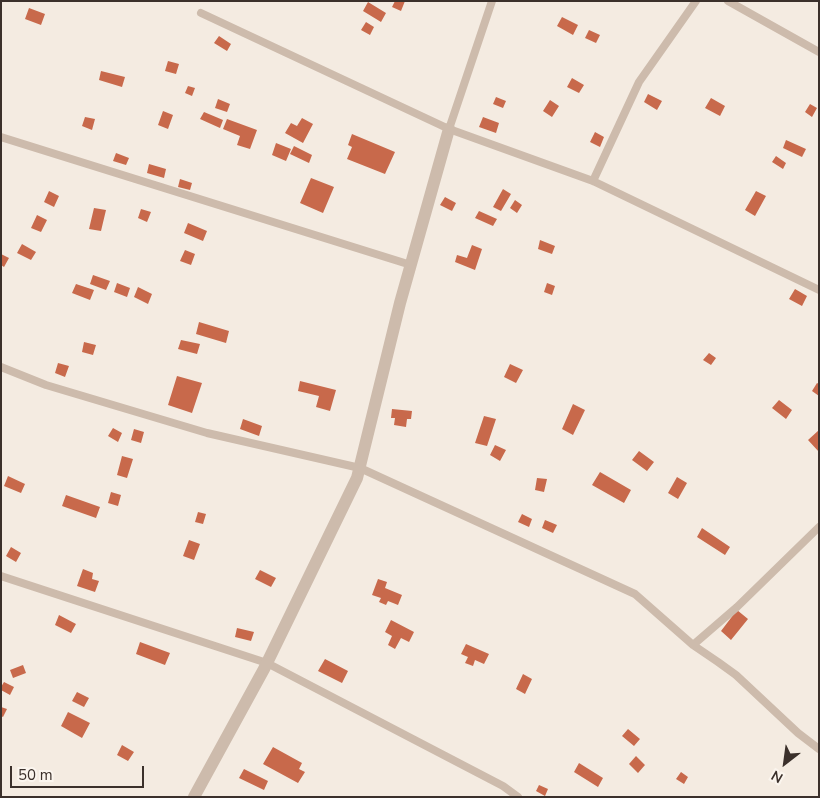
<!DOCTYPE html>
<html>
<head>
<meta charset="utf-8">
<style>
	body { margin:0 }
	#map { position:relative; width:820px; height:798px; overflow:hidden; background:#f4ebe1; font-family:"Nunito Sans",sans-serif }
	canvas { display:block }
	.frame { position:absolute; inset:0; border:2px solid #3b302b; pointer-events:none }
	.north { position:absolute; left:760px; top:738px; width:50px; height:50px; -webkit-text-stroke:4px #fbf5ee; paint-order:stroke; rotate:210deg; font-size:14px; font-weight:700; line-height:20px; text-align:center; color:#3b302b }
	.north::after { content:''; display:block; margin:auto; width:18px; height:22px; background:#3b302b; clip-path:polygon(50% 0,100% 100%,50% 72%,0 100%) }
	.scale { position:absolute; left:10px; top:766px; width:134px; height:22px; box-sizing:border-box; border:2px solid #3b302b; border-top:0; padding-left:6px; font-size:15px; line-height:18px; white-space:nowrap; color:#3b302b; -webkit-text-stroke:4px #fbf5ee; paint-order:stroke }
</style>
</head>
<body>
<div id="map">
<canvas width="820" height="798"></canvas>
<div class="frame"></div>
<div class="north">N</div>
<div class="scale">50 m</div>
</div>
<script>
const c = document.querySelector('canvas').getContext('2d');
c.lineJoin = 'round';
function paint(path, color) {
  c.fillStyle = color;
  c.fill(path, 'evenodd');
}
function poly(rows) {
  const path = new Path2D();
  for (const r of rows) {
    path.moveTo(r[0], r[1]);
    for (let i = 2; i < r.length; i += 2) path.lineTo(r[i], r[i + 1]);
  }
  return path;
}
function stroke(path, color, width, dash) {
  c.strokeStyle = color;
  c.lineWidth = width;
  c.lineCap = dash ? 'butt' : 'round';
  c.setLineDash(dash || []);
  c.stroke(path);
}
paint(poly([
	[395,1,405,1,401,11,392,7],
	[368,2,386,13,381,22,363,11],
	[29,8,45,14,41,25,25,19],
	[562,17,578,25,573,35,557,26],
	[366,22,374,27,370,35,361,30],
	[589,30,600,35,596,43,585,38],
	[219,36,231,44,227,51,214,43],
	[168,61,179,64,176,74,165,71],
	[101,71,125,77,122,87,99,80],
	[572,78,584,85,579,93,567,87],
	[188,86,195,88,192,96,185,93],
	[648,94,662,101,657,110,644,102],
	[496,97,506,101,503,108,493,104],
	[711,98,725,106,720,116,705,108],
	[218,99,230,104,227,112,215,108],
	[550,100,559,106,552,117,543,111],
	[810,104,817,108,812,117,805,112],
	[163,111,173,115,168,129,158,125],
	[204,112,223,120,220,128,200,119],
	[85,117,95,119,92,130,82,126],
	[483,117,499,123,496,133,479,127],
	[302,118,313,124,303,143,285,133,291,123,297,126],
	[227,119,257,130,250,149,237,145,240,136,223,129],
	[595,132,604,137,600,147,590,142],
	[352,134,395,152,385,174,347,159,352,147,348,145],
	[786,140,806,149,802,157,783,148],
	[276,143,291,149,286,161,272,155],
	[294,146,312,155,309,163,290,154],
	[116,153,129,158,126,165,113,161],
	[776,156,786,163,783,169,772,162],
	[149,164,166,169,164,178,147,173],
	[311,178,334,187,323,213,300,203],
	[180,179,192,183,190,190,178,187],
	[503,189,511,194,501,211,493,207],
	[49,191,59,196,54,207,44,202],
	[756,191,766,196,755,216,745,210],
	[445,197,456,203,452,211,440,205],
	[515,200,522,205,517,213,510,208],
	[94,208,106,210,101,231,89,229],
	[141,209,151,212,147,222,138,218],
	[479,211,497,219,493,226,475,218],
	[37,215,47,220,41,232,31,228],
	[188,223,207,231,203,241,184,233],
	[540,240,555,246,552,254,538,249],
	[22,244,36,252,31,260,17,253],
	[472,245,482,249,475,270,455,262,457,255,467,258],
	[185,250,195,254,191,265,180,261],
	[1,254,9,258,4,267,1,265],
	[93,275,110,281,106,290,90,284],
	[117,283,130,288,127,297,114,292],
	[547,283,555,286,552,295,544,292],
	[76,284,94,290,90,300,72,293],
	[138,287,152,294,148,304,134,297],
	[795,289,807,296,802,306,789,299],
	[199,322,229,331,226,343,196,334],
	[181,340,200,344,197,354,178,349],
	[84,342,96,345,93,355,82,352],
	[709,353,716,358,711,365,703,360],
	[58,363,69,366,65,377,55,373],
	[510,364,523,370,516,383,504,377],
	[177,376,202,383,192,413,168,405],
	[300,381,336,390,330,411,316,407,319,396,298,391],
	[817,383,819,384,819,396,812,391],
	[779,400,792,410,786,419,772,408],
	[573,404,585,410,573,435,562,429],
	[392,409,412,411,411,419,407,419,406,427,394,425,395,418,391,418],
	[484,416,496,419,487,446,475,443],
	[243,419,262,426,259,436,240,429],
	[113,428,122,433,118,442,108,436],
	[134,429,144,432,141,443,131,440],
	[819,430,819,452,808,440],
	[495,445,506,450,500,461,490,455],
	[639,451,654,462,647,471,632,460],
	[122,456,133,459,127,478,117,475],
	[600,472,631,490,624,503,592,485],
	[8,476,25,484,21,493,4,486],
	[677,477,687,483,678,499,668,493],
	[537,478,547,479,544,492,535,490],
	[111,492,121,495,118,506,108,503],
	[66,495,100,507,96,518,62,506],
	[198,512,206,514,203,524,195,522],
	[522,514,532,519,529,527,518,522],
	[545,520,557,525,553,533,542,528],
	[702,528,730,547,725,555,697,537],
	[189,540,200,544,194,560,183,556],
	[11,547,21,553,16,562,6,556],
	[83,569,93,573,92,579,99,581,95,592,77,586],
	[260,570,276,578,271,587,255,579],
	[378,579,387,582,385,588,402,595,398,605,388,601,386,605,379,602,381,598,372,595],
	[737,610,748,619,731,640,721,631],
	[59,615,76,624,71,633,55,625],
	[391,620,414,632,409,642,401,638,395,649,388,645,392,636,385,632],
	[237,628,254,632,251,641,235,637],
	[140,642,170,653,165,665,136,654],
	[466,644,489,654,484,664,475,660,473,666,465,663,468,657,461,654],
	[325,659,348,671,342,683,318,671],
	[23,665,26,673,13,678,10,670],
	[523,674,532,679,525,694,516,689],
	[4,682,14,687,10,695,1,690,1,687],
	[77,692,89,698,84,707,72,701],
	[1,707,7,709,3,717,1,716],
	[68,712,90,723,82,738,61,726],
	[628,729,640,739,634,746,622,736],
	[122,745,134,752,128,761,117,755],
	[273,747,302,763,299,769,305,772,298,783,263,764],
	[636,756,645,765,638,773,629,764],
	[579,763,603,778,598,787,574,772],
	[244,769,268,781,264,790,239,778],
	[681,772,688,777,684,784,676,779],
	[539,785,548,789,545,796,536,791]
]), '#c8694b');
stroke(poly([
	[728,1,819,52],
	[201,13,449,129,593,181,819,290],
	[449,129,492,1],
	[1,137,411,265],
	[593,181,639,82,696,1],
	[1,367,46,385,207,433,360,468,635,594,693,645,718,662,736,675,798,733,819,749],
	[1,576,267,663,503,786,518,797],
	[693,645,737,607,819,527]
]), '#cdbbac', 8);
stroke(poly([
	[194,797,264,669,357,478,400,303,449,129]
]), '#cdbbac', 12);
</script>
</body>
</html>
